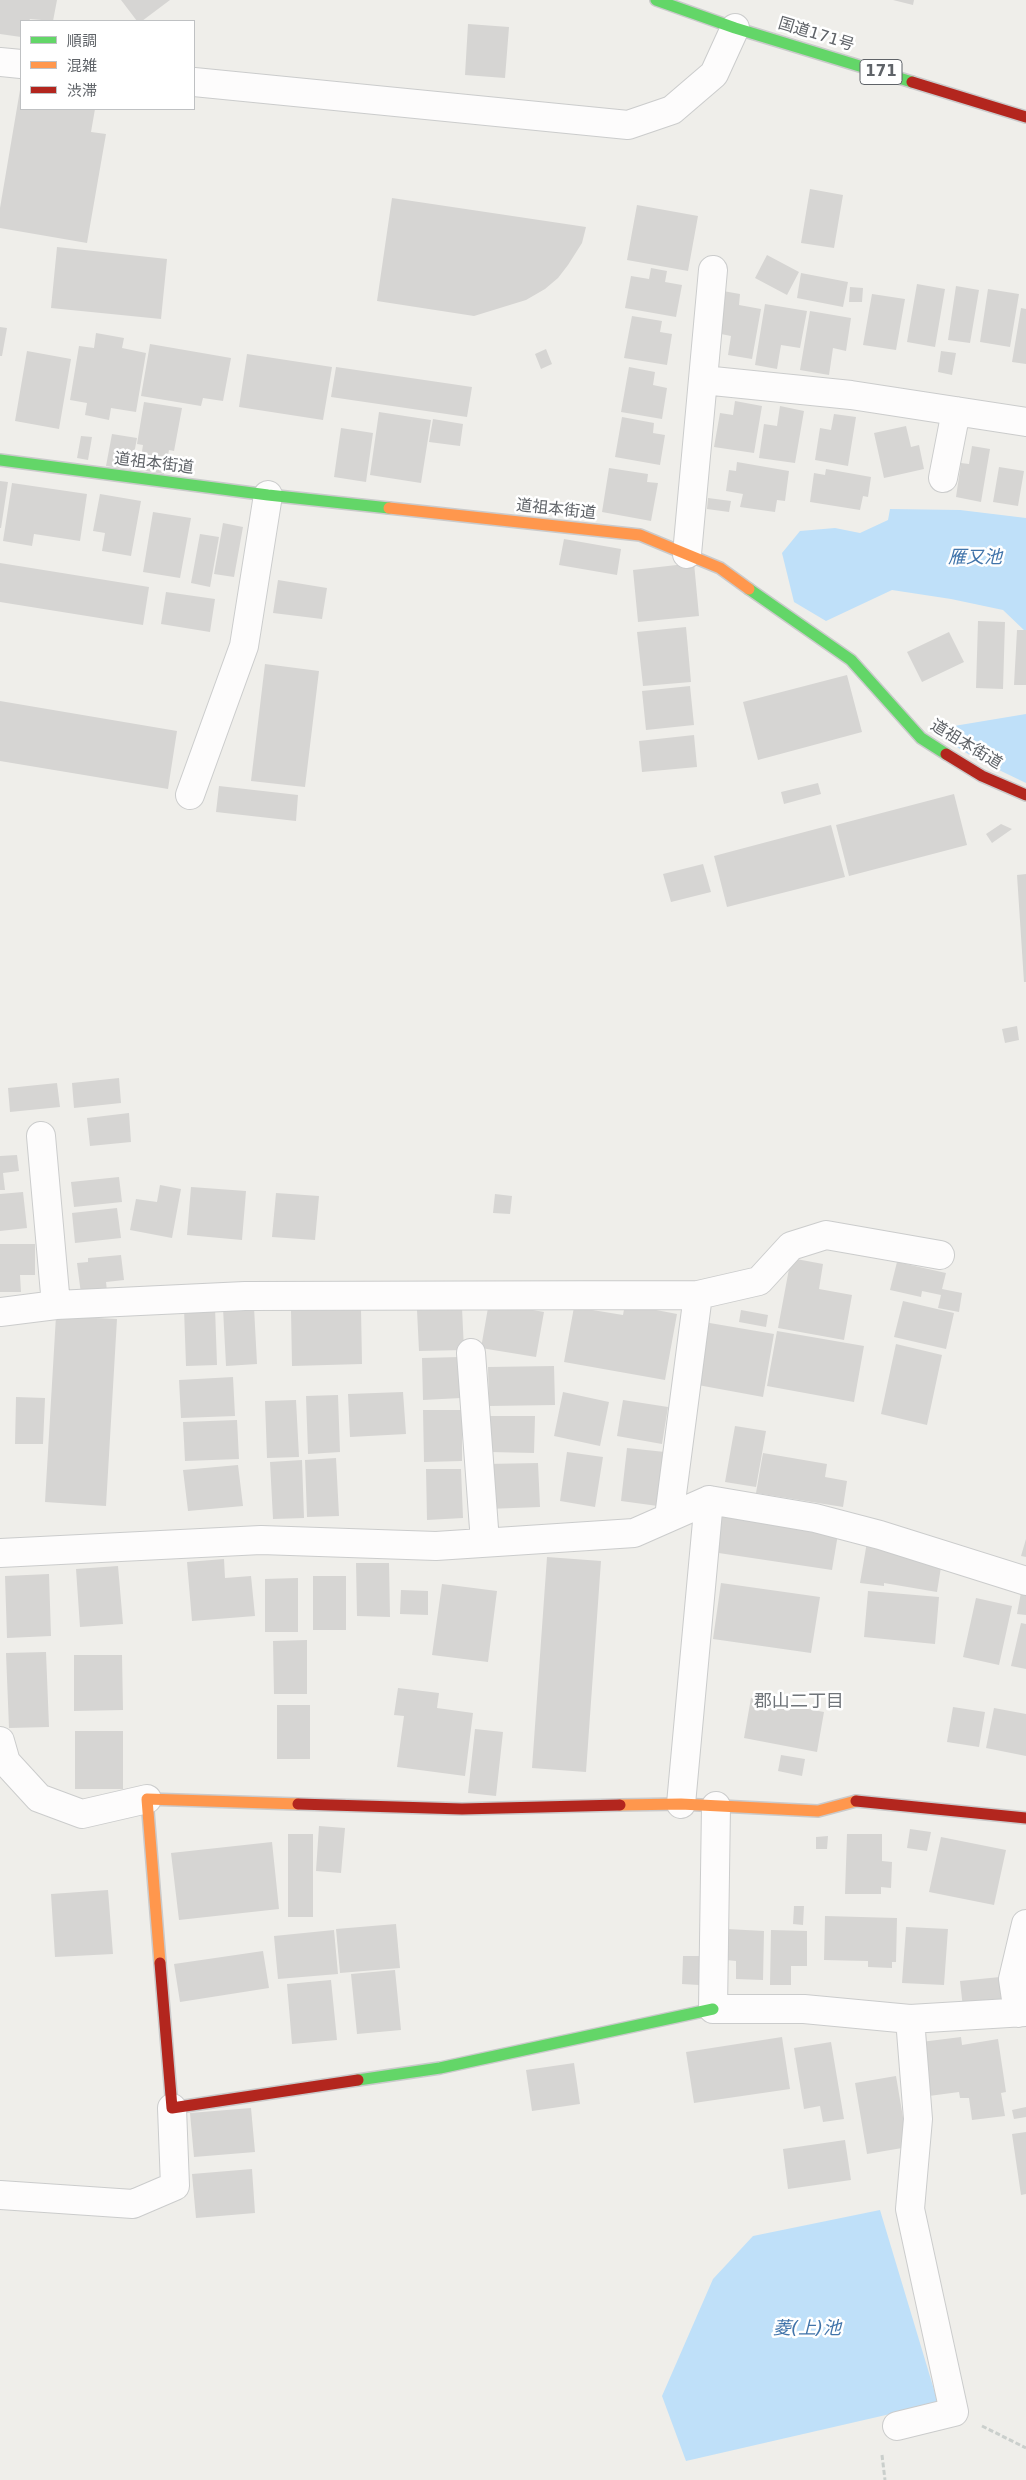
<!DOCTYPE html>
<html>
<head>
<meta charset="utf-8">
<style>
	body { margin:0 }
	#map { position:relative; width:1026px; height:2480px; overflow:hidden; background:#efeeea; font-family:"DejaVu Sans","Noto Sans JP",sans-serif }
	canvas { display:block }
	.legend { position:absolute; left:20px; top:20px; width:175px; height:90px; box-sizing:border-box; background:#fff; border:1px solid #bfc1c3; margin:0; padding:6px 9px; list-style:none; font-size:15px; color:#5f6368 }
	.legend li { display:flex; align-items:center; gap:10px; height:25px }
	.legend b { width:25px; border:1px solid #bfc1c3 }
</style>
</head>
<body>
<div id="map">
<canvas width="1026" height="2480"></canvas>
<ul class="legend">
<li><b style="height:6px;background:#63d668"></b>順調</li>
<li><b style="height:6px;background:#ff974d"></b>混雑</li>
<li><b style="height:6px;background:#b3261e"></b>渋滞</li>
</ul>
</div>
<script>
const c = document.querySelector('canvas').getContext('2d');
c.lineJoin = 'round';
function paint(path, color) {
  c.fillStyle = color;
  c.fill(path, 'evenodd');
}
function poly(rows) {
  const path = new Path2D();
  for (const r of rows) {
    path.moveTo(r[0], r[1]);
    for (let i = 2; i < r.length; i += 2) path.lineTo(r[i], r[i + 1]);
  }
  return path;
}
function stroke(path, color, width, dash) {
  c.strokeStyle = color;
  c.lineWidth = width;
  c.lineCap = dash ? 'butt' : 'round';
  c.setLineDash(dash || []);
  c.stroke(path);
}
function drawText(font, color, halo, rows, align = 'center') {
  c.font = font + ' "DejaVu Sans","Noto Sans JP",sans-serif';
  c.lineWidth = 5;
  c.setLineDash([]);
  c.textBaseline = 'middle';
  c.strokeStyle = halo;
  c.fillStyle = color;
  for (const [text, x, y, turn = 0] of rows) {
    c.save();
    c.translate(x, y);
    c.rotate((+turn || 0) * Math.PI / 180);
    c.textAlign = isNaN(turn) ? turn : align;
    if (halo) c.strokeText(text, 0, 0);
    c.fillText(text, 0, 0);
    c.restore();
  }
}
paint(poly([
	[890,509,960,510,1026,518,1026,632,1003,610,951,599,892,590,826,621,794,602,782,553,800,531,835,528,860,533,888,520],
	[1026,714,1026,783,976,759,930,730],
	[880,2210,938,2403,686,2461,662,2396,713,2279,753,2236]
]), '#bfe0f9');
paint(poly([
	[0,0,57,0,53,21,30,19,29,21,21,21,21,37,0,34],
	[121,0,170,0,142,21,137,21],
	[893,0,914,0,913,5],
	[468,24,509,27,505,78,465,75],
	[20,90,21,109,95,109,91,132,106,134,87,243,0,228,0,208],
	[810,189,843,195,834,248,801,243],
	[392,198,586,227,582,243,568,265,558,278,545,289,526,300,474,316,377,301],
	[637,205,698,216,688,271,627,260],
	[57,247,167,259,161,319,51,308],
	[767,255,799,272,787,295,755,278],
	[651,268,667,271,665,282,682,285,676,317,625,308,631,276,649,279],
	[801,273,848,282,843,307,797,298],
	[917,284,945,289,935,347,907,342],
	[956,286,979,290,970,343,948,340],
	[850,287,863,288,862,302,849,302],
	[988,289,1019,294,1010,347,980,342],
	[723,291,740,294,739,305,761,309,752,359,728,355,731,336,716,333],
	[872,294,905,299,896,350,863,345],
	[765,304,807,311,800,348,781,345,777,369,755,365],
	[1021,308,1026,309,1026,364,1012,362],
	[810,311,851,318,846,351,833,348,829,375,800,370],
	[632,316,662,321,660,332,672,334,667,365,624,358],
	[0,327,7,328,2,356,0,356],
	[96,333,124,338,122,348,146,353,136,412,111,408,109,420,85,415,87,403,70,400,79,346,94,348],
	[150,344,231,358,223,401,203,398,201,406,141,396],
	[546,349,552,364,541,369,535,354],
	[27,351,71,359,59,429,15,421],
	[941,351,956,353,952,375,938,372],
	[247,354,332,367,323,420,239,407],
	[336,367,472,387,467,417,331,397],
	[629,367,655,372,653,385,667,388,662,419,621,412],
	[735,401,762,406,754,453,714,447,720,413,733,415],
	[144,402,182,408,174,451,169,450,164,474,139,470,143,445,137,444],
	[780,406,804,411,795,463,759,458,764,424,777,426],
	[379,412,431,420,421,483,370,475],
	[834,414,856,417,848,466,815,460,820,428,831,430],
	[622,417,654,423,653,433,665,435,660,465,615,457],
	[433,419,463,424,460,446,429,442],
	[906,426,911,447,919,445,924,469,884,478,874,433],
	[341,428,373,433,366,482,334,477],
	[112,434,137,438,131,470,106,466],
	[81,436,92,437,88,460,77,458],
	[972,446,990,449,981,502,956,497,961,463,969,464],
	[737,462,789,471,785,501,777,500,775,512,740,507,743,494,726,491,729,470,736,471],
	[999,467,1024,471,1018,506,993,502],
	[609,468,648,474,647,482,658,483,651,521,602,512],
	[826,469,871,477,868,497,863,496,860,510,810,502,814,473,825,475],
	[0,481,8,482,1,528,0,528],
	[12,483,87,494,80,541,34,534,32,546,3,541],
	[100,494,141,501,131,556,102,551,105,533,93,531],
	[708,498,731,501,729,512,707,509],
	[153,512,191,518,180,578,143,572],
	[223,523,243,527,234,577,214,574],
	[200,534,219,537,210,587,191,583],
	[564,539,621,549,617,575,559,565],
	[0,563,149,587,143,625,0,602],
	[694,563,699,616,638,622,633,570],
	[278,580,327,588,322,619,273,613],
	[166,592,215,599,210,632,161,624],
	[978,621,1005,622,1003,689,976,688],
	[686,627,691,682,643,686,637,632],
	[1017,630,1026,630,1026,685,1014,685],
	[949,632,964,662,922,682,907,652],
	[265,664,319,671,305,787,251,781],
	[847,675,862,732,758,760,743,702],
	[690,686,694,725,646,730,642,691],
	[0,701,177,731,168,789,0,761],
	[694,735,697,767,642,772,639,741],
	[818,783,821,794,784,804,781,792],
	[219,786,298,795,296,821,216,812],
	[954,794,967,845,849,876,836,825],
	[1001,824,1012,829,992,843,986,834],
	[831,825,845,877,727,907,714,856],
	[703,864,711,892,671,902,663,874],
	[1026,874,1026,982,1024,982,1017,875],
	[1017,1026,1019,1040,1005,1043,1002,1029],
	[119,1078,121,1103,74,1108,72,1083],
	[57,1083,60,1107,10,1112,8,1088],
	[129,1113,131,1142,90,1146,87,1118],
	[17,1155,19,1171,3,1173,5,1190,0,1190,0,1156],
	[119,1177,122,1202,74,1207,71,1182],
	[160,1185,181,1189,172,1238,130,1230,136,1199,157,1202],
	[191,1187,246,1191,242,1240,187,1235],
	[23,1192,27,1228,0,1231,0,1194],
	[276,1193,319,1196,315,1240,272,1237],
	[495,1194,512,1196,510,1214,493,1213],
	[117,1208,121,1238,75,1243,72,1213],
	[0,1244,35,1244,35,1275,20,1275,21,1292,0,1292],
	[121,1255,124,1280,106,1282,107,1291,81,1294,77,1263,88,1262,88,1258],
	[791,1258,823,1264,819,1289,852,1295,844,1340,778,1328],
	[897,1262,946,1273,942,1289,962,1293,959,1312,938,1308,941,1295,922,1291,921,1297,890,1290],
	[903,1301,954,1313,946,1349,894,1337],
	[489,1302,544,1312,536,1357,481,1348],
	[625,1304,677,1314,665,1380,564,1362,574,1307,623,1315],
	[215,1307,217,1365,186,1366,184,1308],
	[254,1307,257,1364,226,1366,223,1308],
	[462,1308,464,1350,419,1351,417,1310],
	[361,1309,362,1364,292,1366,291,1310],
	[741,1310,768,1315,766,1327,739,1322],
	[56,1316,117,1319,106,1506,45,1502],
	[698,1321,774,1334,763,1397,687,1383],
	[777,1331,864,1346,854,1402,767,1386],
	[896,1344,942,1355,927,1425,881,1414],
	[459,1357,461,1398,423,1400,422,1358],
	[554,1366,555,1405,489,1406,488,1367],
	[233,1377,235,1416,181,1418,179,1380],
	[403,1392,406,1434,350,1437,348,1394],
	[563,1392,609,1402,600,1446,554,1436],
	[338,1395,340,1452,308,1454,306,1396],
	[16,1397,45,1398,43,1444,15,1444],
	[296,1400,299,1457,267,1458,265,1401],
	[623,1400,668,1407,662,1444,617,1436],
	[423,1410,462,1410,462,1461,424,1462],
	[490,1416,535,1416,534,1453,490,1452],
	[237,1420,239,1459,185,1461,183,1422],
	[735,1426,766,1431,756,1487,725,1482],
	[627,1448,665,1452,658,1506,621,1501],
	[567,1452,603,1457,595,1507,560,1501],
	[763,1453,827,1464,825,1477,847,1481,843,1507,756,1493],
	[336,1458,339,1516,307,1517,305,1460],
	[302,1460,304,1518,273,1519,270,1462],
	[538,1463,540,1507,487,1509,486,1464],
	[238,1465,243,1506,188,1511,183,1470],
	[426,1469,461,1469,463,1518,427,1520],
	[717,1516,838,1534,832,1570,712,1552],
	[1026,1539,1026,1557,1021,1556],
	[867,1542,942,1561,937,1592,884,1583,884,1586,860,1583],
	[547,1557,601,1561,586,1772,532,1768],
	[224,1559,225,1578,251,1576,255,1616,192,1621,187,1562],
	[356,1563,389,1563,390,1617,357,1616],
	[118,1566,123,1624,80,1627,76,1569],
	[49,1574,51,1636,7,1638,5,1576],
	[313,1576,346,1576,346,1630,313,1630],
	[298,1578,298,1632,265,1632,265,1579],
	[721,1583,820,1597,811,1653,713,1639],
	[442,1584,497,1591,488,1662,432,1655],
	[1022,1587,1026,1588,1026,1615,1017,1614],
	[401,1590,428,1591,428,1615,400,1614],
	[868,1591,939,1597,935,1644,864,1637],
	[976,1598,1012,1606,999,1665,963,1657],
	[1021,1623,1026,1624,1026,1669,1011,1666],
	[307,1640,307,1694,274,1694,273,1641],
	[46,1652,49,1727,9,1728,6,1653],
	[74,1655,122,1655,123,1710,74,1711],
	[398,1688,439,1693,437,1708,473,1713,465,1776,397,1767,404,1716,394,1715],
	[751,1698,824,1712,817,1752,744,1738],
	[277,1705,310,1705,310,1759,277,1759],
	[953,1707,985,1712,979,1747,947,1742],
	[994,1708,1026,1714,1026,1756,986,1748],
	[475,1729,503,1732,496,1796,468,1793],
	[75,1731,123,1731,123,1789,75,1789],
	[781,1755,805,1759,802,1776,778,1771],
	[319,1826,345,1828,341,1873,316,1871],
	[910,1829,931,1832,927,1851,907,1848],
	[288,1834,313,1834,313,1917,288,1917],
	[847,1834,882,1834,882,1861,892,1862,891,1888,881,1887,881,1894,845,1894],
	[828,1836,827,1849,816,1849,816,1837],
	[941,1837,1006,1850,994,1905,929,1892],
	[272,1842,279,1909,179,1920,171,1853],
	[108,1890,113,1954,55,1957,51,1894],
	[794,1906,804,1906,803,1925,793,1924],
	[825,1916,897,1918,896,1962,892,1962,892,1968,868,1967,868,1961,824,1960],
	[396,1924,400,1968,340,1973,336,1929],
	[906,1927,948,1929,944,1985,902,1983],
	[727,1929,764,1931,763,1980,736,1979,736,1961,726,1960],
	[334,1930,338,1974,278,1979,274,1936],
	[771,1930,807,1931,807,1966,791,1966,791,1985,770,1985],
	[263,1951,269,1988,180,2002,174,1964],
	[683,1956,700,1956,699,1985,682,1984],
	[395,1970,401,2030,357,2034,351,1974],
	[1000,1977,1002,2005,963,2008,960,1981],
	[331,1980,337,2040,292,2044,287,1984],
	[782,2037,790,2089,694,2103,686,2052],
	[961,2037,962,2045,998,2039,1006,2092,1001,2093,1005,2116,972,2120,969,2098,960,2098,959,2092,929,2096,921,2042],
	[831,2042,844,2119,823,2122,820,2106,804,2109,794,2048],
	[574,2063,580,2104,532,2111,526,2070],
	[896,2076,908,2147,867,2154,855,2083],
	[1026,2107,1026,2117,1014,2119,1012,2110],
	[251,2108,255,2152,194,2157,190,2113],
	[1026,2132,1026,2194,1021,2195,1012,2134],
	[845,2140,851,2180,788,2189,783,2149],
	[252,2169,255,2213,196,2218,192,2174]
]), '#d6d5d3');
const street = poly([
	[0,62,21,64],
	[194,82,628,125,672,110,714,74,735,28],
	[703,380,851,395,1026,422],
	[943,478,956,411],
	[687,554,713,270],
	[190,795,244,646,268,495],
	[41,1136,56,1305],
	[0,1312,56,1305,245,1296,698,1295,759,1281,791,1246,826,1235,940,1255],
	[471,1353,485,1542],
	[669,1517,698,1295],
	[0,1553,261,1540,436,1546,634,1533,709,1500,815,1518,880,1535,1026,1581],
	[0,1741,6,1762,39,1798,82,1814,147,1799],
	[681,1804,709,1500],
	[716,1806,713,2009,804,2009,910,2019,1026,2012],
	[1018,2013,1013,1979,1026,1924],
	[0,2195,133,2204,175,2186,172,2108],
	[897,2426,954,2412,910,2209,918,2119,910,2019]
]);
const fast = poly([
	[656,0,735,28,912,82],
	[0,460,268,495,389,508],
	[749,589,851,660,921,738,946,754],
	[358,2080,440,2068,713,2009]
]);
const slow = poly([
	[389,508,640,535,720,568,749,589],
	[620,1805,681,1804,818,1811,856,1801],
	[160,1963,147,1799,298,1804]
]);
const jam = poly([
	[912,82,1026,117],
	[946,754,982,776,1026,795],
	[856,1801,1026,1818],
	[298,1804,462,1809,620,1805],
	[160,1963,172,2108,358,2080]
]);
stroke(street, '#cbcccc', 30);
stroke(fast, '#cacacb', 14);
stroke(slow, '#cacacb', 14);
stroke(jam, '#cacacb', 14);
stroke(poly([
	[982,2426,1026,2448],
	[882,2455,885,2480]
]), '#cacfcc', 3, [5, 2.5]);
stroke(street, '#fdfcfc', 28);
stroke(fast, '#63d668', 11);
stroke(slow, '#ff974d', 11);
stroke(jam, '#b3261e', 11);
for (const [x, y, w] of [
	[881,72,42]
]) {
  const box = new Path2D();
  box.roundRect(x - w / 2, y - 12.5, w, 25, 4);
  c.fillStyle = '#fff';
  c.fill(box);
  stroke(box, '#5f6368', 1);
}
drawText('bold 15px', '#5f6368', null, [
	["171",881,72]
]);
drawText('16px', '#5f6368', '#fff', [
	["国道171号",816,35,17],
	["道祖本街道",154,464,7],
	["道祖本街道",556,510,6],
	["道祖本街道",966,745,31]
]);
drawText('italic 18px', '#4174aa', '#fff', [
	["雁又池",975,558],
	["菱(上)池",807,2329]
]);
drawText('18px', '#70757a', '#fff', [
	["郡山二丁目",799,1702]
]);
</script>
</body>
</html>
